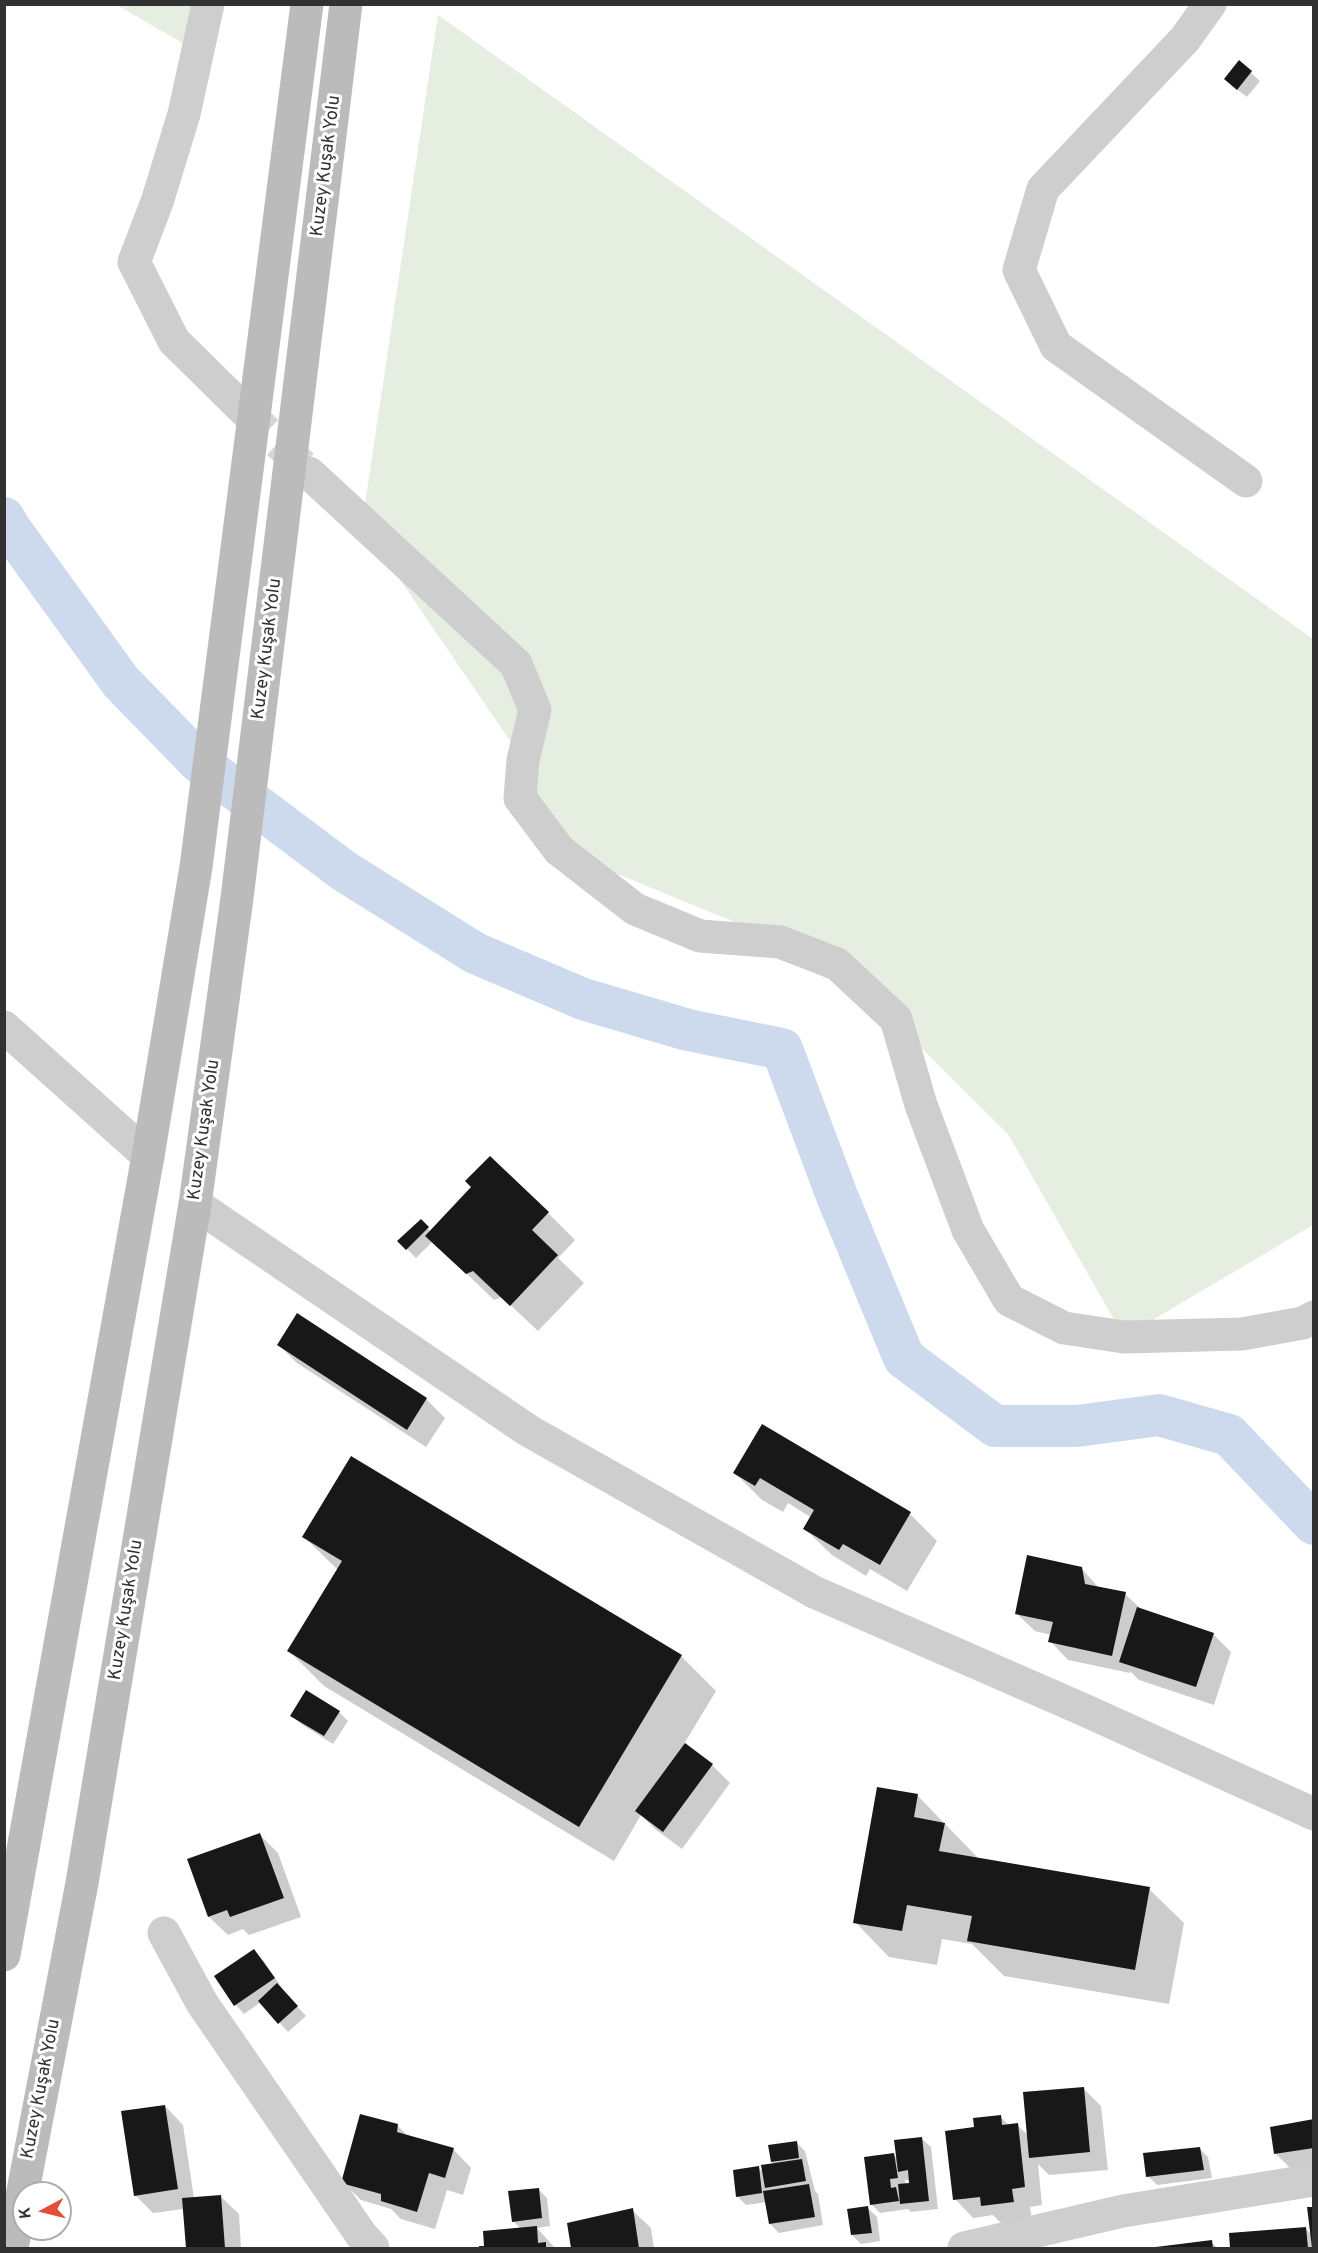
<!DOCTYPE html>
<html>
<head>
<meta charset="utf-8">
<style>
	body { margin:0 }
	#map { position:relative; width:1318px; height:2253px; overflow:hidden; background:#fff; font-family:Overpass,sans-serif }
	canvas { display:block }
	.frame { position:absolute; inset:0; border:6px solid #313131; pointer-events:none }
	.north { position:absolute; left:12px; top:2181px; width:60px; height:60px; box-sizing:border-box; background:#fff; border:2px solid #adadad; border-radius:50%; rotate:263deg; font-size:16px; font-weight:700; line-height:24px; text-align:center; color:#313131 }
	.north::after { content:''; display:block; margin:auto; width:21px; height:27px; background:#e24e39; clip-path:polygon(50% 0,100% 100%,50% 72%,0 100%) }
</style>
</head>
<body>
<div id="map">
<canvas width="1318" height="2253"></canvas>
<div class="frame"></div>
<div class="north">K</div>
</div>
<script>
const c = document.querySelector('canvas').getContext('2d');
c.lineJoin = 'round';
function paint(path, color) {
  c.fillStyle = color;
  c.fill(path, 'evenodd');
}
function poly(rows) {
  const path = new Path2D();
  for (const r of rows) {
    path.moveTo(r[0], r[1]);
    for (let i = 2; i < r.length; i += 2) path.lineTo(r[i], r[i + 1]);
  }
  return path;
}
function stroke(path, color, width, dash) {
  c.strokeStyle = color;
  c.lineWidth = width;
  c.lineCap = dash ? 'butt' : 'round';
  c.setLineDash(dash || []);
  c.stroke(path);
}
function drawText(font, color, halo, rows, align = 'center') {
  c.font = font + ' Overpass,sans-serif';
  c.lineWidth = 6;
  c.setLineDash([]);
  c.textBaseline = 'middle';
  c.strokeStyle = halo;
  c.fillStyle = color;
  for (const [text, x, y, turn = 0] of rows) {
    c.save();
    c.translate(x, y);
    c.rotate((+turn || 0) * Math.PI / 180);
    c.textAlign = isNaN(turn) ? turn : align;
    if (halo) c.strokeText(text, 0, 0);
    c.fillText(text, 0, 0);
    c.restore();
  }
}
paint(poly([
	[117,5,203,5,198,52],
	[438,15,1313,639,1313,1225,1124,1337,1008,1134,837,964,559,850,523,760,362,524]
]), '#e5eee0');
paint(poly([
	[1239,62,1260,81,1247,97,1235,88],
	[548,1213,575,1240,558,1258,584,1283,538,1331,502,1297,494,1300,433,1241,416,1258,399,1241,421,1221,431,1232],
	[297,1315,426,1399,445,1418,426,1447,297,1363,279,1345],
	[762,1426,910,1514,937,1541,907,1591,870,1569,866,1576,832,1555,805,1529,812,1518,788,1503,783,1512,762,1500,735,1473],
	[304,1537,681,1656,716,1691,684,1744,712,1765,730,1783,682,1849,655,1829,641,1815,614,1861,324,1686,289,1651,338,1570],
	[1081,1568,1100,1589,1125,1594,1142,1610,1213,1634,1231,1652,1214,1705,1139,1680,1130,1671,1130,1673,1068,1660,1050,1641,1051,1635,1035,1631,1016,1613],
	[339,1712,348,1721,333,1744,301,1724,292,1716],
	[917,1795,979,1859,1149,1889,1184,1923,1169,2004,1004,1976,972,1944,942,1939,937,1965,889,1957,855,1922],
	[260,1835,278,1853,301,1917,249,1935,243,1929,228,1935,209,1917,189,1860],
	[254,1951,263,1960,282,1988,281,1989,306,2016,288,2032,261,2002,244,2014,236,2005,216,1977],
	[1083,2088,1101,2106,1108,2170,1049,2175,1038,2164,1042,2205,1030,2207,1032,2220,1001,2223,993,2215,973,2218,955,2199,976,2129,1000,2116,1009,2126,1017,2125,1029,2136],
	[165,2106,183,2125,194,2198,220,2196,239,2214,241,2248,188,2248,184,2209,153,2213,135,2195],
	[1314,2120,1314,2169,1294,2172,1276,2154],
	[398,2126,409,2137,453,2149,471,2168,463,2195,447,2190,435,2229,401,2219,391,2209,361,2200,342,2182],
	[922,2139,931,2147,938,2209,911,2212,908,2209,880,2213,871,2204,894,2155,898,2159],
	[905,2180,910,2180,911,2185,906,2185],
	[796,2142,805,2151,815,2191,818,2194,823,2225,779,2233,770,2224,767,2202,746,2205,737,2196,758,2168,764,2173,773,2165,770,2147],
	[1199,2148,1208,2157,1212,2178,1157,2185,1148,2176],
	[538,2189,547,2198,550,2226,537,2228,555,2248,481,2248,521,2229,513,2221],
	[868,2208,877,2217,880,2241,861,2244,852,2235],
	[1314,2208,1314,2248,1232,2248,1231,2235,1305,2228,1311,2234],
	[632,2210,651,2228,654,2248,573,2248,569,2224],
	[1211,2242,1218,2248,1157,2248]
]), '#0003');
stroke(poly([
	[4,518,9,527,121,682,200,763,344,871,475,953,583,999,688,1030,782,1049,837,1196,904,1358,995,1426,1077,1426,1159,1415,1229,1435,1314,1524]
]), '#cddaed', 42);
paint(poly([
	[1239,60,1252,71,1237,90,1224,79],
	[490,1156,549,1212,532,1230,558,1255,510,1306,473,1271,466,1274,425,1236,471,1187,465,1181],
	[421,1219,429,1227,406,1250,397,1241],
	[297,1313,427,1398,407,1430,277,1345],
	[762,1424,911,1512,880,1565,843,1544,839,1550,803,1529,814,1510,760,1478,755,1486,733,1473],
	[351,1456,682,1655,579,1827,287,1651,342,1561,302,1537],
	[1027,1555,1082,1567,1085,1584,1126,1592,1112,1656,1048,1642,1053,1622,1015,1614],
	[1137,1607,1214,1633,1196,1687,1119,1662],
	[306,1690,340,1711,324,1736,290,1716],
	[685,1743,713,1764,663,1832,635,1811],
	[877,1787,918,1794,914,1817,945,1823,939,1851,1150,1887,1135,1970,967,1941,972,1916,907,1905,902,1931,853,1923],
	[260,1833,284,1898,230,1917,227,1910,208,1917,187,1859],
	[254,1949,275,1978,234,2006,214,1976],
	[277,1983,298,2006,278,2024,258,2001],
	[1084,2087,1090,2152,1029,2158,1023,2092],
	[165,2105,178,2189,134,2196,121,2111],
	[360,2114,398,2124,397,2132,454,2148,445,2178,429,2173,417,2212,381,2201,381,2194,341,2183],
	[1001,2115,1002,2125,1018,2123,1025,2187,1012,2189,1014,2202,981,2206,980,2197,953,2200,945,2131,974,2127,973,2118],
	[1314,2119,1314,2148,1274,2154,1270,2127],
	[922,2137,929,2201,900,2204,898,2184,909,2183,908,2170,898,2172,894,2140],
	[797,2141,799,2158,771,2162,768,2145],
	[1200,2147,1204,2170,1146,2177,1143,2153],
	[894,2153,898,2178,890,2179,891,2188,896,2187,899,2201,870,2205,864,2157],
	[802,2159,806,2181,765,2188,761,2165],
	[759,2166,762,2193,736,2197,733,2170],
	[809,2184,815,2217,769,2224,763,2191],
	[539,2188,542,2218,512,2222,508,2191],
	[221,2195,225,2248,186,2248,182,2198],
	[868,2206,872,2233,851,2235,847,2209],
	[1307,2207,1314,2207,1314,2248,1312,2248],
	[633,2208,639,2248,571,2248,567,2223],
	[537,2226,538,2243,546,2242,546,2248,479,2248,479,2246,484,2246,483,2231],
	[1306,2227,1308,2248,1230,2248,1229,2233],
	[1212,2240,1213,2248,1156,2248,1156,2247]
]), '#181818');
stroke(poly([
	[243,409,309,472]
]), '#d6d6d6', 33, [33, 16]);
stroke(poly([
	[208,4,184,114,157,202,134,262,174,341,243,409],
	[1210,4,1185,39,1043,189,1019,270,1056,346,1246,481],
	[309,473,516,664,535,710,523,760,520,798,559,850,635,909,700,936,780,942,837,964,896,1019,921,1105,968,1230,1009,1300,1064,1328,1124,1337,1242,1334,1303,1323,1314,1317],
	[164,1933,202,2003,362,2236,373,2248],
	[964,2248,1123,2211,1314,2180]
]), '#cecece', 33);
stroke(poly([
	[4,1027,148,1156],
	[195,1204,529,1431,814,1592,1082,1709,1314,1814]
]), '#cecece', 33);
stroke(poly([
	[4,1955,148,1156,196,867,307,4],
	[12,2248,82,1883,195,1204,237,898,346,4]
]), '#bbb', 33);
drawText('18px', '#313131', '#fff', [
	["Kuzey Kuşak Yolu",327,166,-83],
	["Kuzey Kuşak Yolu",268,649,-83],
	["Kuzey Kuşak Yolu",205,1130,-82],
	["Kuzey Kuşak Yolu",127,1610,-81],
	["Kuzey Kuşak Yolu",42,2089,-79]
]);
</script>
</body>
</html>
